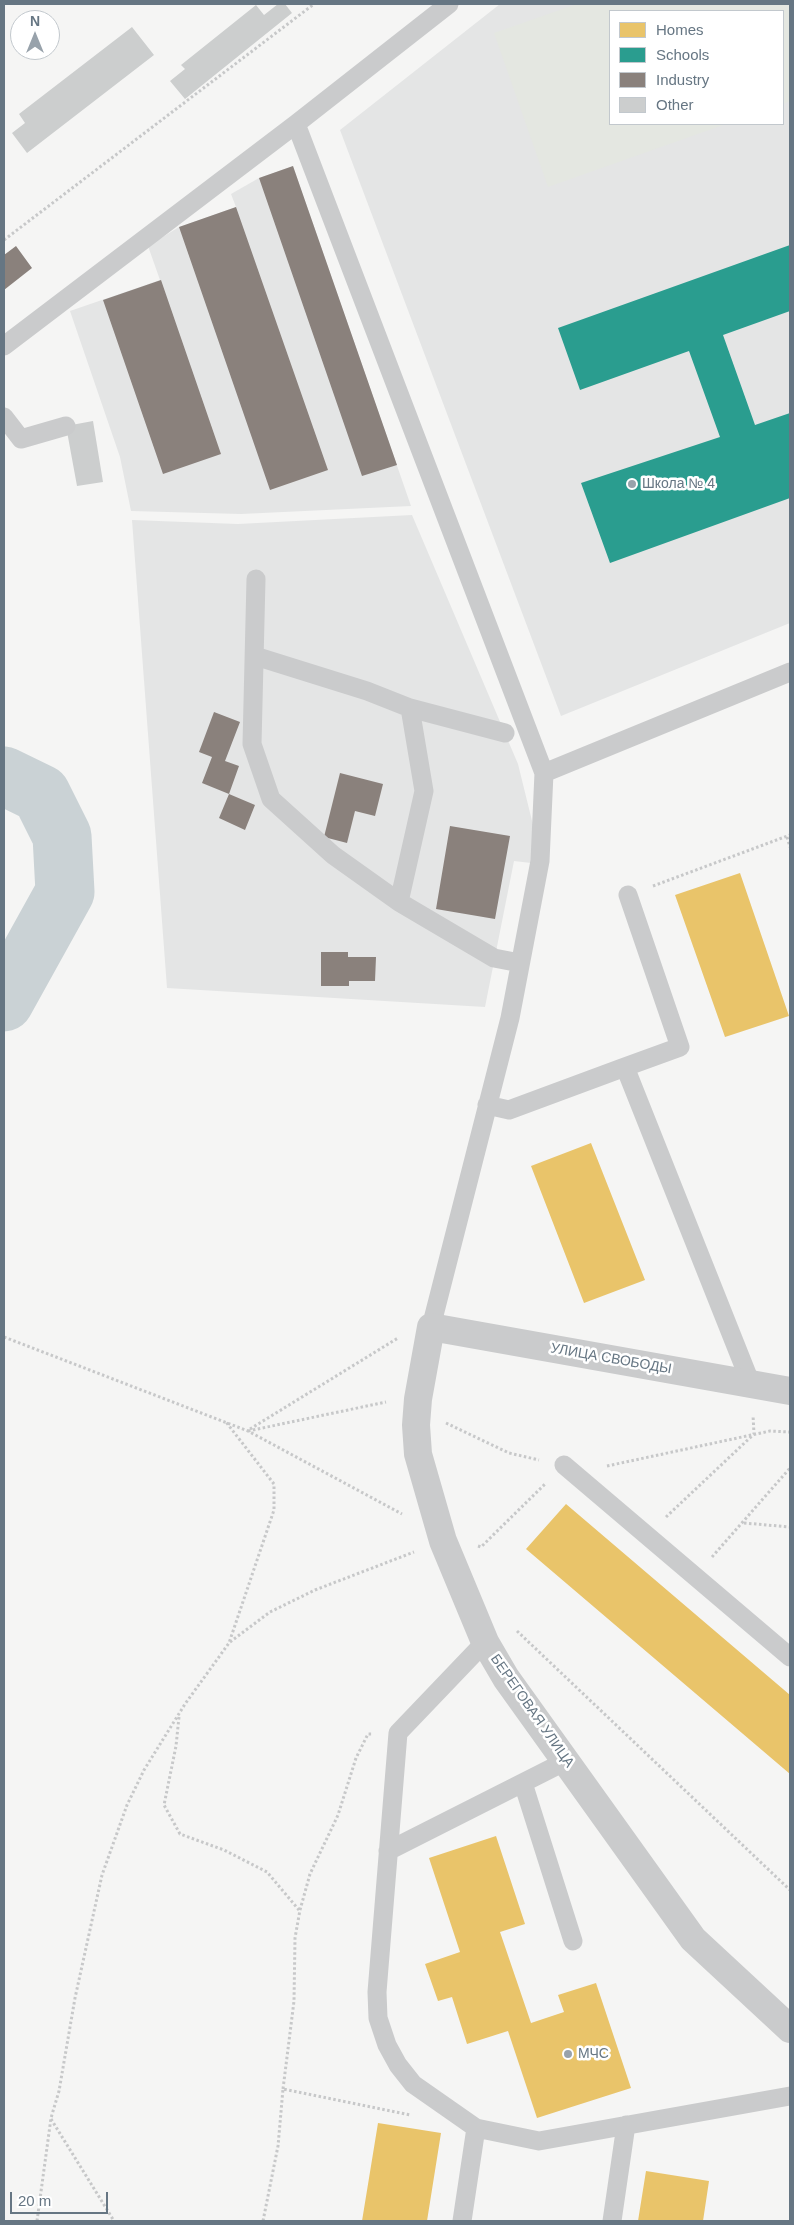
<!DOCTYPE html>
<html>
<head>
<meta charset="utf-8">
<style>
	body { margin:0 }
	#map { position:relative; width:794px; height:2225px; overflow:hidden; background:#f5f5f4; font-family:Arial,sans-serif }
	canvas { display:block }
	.frame { position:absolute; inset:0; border:5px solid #667683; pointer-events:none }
	.legend { position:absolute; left:609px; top:10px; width:175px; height:115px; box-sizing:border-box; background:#fff; border:1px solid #c2c8cd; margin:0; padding:6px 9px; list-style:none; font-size:15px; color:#667683 }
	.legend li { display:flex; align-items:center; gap:10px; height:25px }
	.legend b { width:25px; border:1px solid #c2c8cd }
	.north { position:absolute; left:10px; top:10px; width:50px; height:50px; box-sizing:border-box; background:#fff; border:1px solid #c2c8cd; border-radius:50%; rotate:0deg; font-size:14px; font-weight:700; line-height:20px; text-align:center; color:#667683 }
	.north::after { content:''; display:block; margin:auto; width:18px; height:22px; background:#98a2ab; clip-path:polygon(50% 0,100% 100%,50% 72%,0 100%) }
	.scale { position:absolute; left:10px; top:2192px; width:98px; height:22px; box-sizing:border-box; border:2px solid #667683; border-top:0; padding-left:6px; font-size:15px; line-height:18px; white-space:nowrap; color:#667683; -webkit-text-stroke:4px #fff; paint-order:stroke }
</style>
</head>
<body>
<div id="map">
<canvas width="794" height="2225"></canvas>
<div class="frame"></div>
<ul class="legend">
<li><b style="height:14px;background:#e9c46a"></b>Homes</li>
<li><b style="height:14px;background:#2a9d8f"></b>Schools</li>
<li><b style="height:14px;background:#8a817c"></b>Industry</li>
<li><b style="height:14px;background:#cccece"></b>Other</li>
</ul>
<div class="north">N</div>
<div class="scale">20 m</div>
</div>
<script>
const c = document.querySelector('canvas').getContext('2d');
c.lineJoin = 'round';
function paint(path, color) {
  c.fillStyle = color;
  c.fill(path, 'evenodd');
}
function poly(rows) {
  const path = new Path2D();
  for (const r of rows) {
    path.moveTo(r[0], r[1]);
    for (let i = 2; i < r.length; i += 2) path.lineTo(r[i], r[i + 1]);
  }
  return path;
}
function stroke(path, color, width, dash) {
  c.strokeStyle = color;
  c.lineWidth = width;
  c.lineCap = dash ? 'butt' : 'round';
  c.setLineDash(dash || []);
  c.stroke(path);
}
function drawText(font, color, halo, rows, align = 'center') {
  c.font = font + ' Arial,sans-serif';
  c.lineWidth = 5;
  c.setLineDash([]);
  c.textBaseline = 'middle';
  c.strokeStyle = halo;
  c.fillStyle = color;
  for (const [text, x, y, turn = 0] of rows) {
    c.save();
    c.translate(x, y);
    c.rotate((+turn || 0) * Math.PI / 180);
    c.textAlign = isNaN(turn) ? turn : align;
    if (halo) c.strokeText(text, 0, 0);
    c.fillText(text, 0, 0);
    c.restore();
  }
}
paint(poly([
	[500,4,790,4,790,623,561,716,340,130],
	[610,11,783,11,783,124,610,124],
	[293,166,411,506,241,514,131,511,120,457,70,311,160,280,148,246,179,227,236,207,231,194,259,178],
	[412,515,518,764,534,829,531,863,514,861,485,1007,167,988,132,520,238,524]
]), '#e4e5e5');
paint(poly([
	[577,4,790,4,790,101,783,104,783,11,610,11,610,124,726,124,548,187,494,33]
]), '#e4e7e1');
paint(poly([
	[740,873,789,1016,725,1037,675,895],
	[591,1143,645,1280,584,1303,531,1166],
	[566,1504,790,1695,790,1774,526,1549],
	[496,1836,525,1924,500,1932,531,2023,564,2012,558,1995,596,1983,631,2088,537,2118,508,2031,467,2044,452,1997,438,2001,425,1964,460,1952,429,1858],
	[378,2123,441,2133,427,2221,362,2221],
	[646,2171,709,2181,703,2221,638,2221]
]), '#e9c46a');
paint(poly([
	[790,245,790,311,723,335,755,425,790,413,790,498,610,563,581,483,720,437,689,351,580,390,558,328]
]), '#2a9d8f');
paint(poly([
	[293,166,397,465,362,476,259,178],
	[236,207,328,470,270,490,179,227],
	[16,246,32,268,4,290,4,255],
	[161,280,221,454,163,474,103,300],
	[214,712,240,722,225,761,239,766,229,794,202,783,212,757,199,752],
	[340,773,383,784,375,816,355,811,347,843,324,837],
	[229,794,255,805,245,830,219,818],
	[450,826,510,836,495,919,436,909],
	[321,952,348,952,348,957,376,957,375,981,349,981,349,986,321,986]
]), '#8a817c');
stroke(poly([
	[4,776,41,794,62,836,65,892,4,1002]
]), '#cad2d5', 59);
paint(poly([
	[278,4,285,4,292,13,185,99,170,81,185,69,181,65,256,5,264,15],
	[132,27,154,55,27,153,12,133,25,123,19,114],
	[93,421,103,482,77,486,66,426]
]), '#cccece');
stroke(poly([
	[4,240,314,4],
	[787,837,790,847],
	[653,886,790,835],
	[4,1337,248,1431,402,1514],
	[446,1423,509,1453,539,1460],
	[250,1429,398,1338],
	[248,1431,386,1402],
	[607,1466,770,1431,790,1432],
	[666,1517,754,1434,753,1415],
	[744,1523,790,1527],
	[478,1546,481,1547,546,1483],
	[712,1557,790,1468],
	[517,1631,790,1890],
	[230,1642,270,1612,315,1590,414,1552],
	[179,1717,176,1746,164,1805,180,1834,224,1850,267,1872,299,1910],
	[283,2089,294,2001,295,1938,300,1910,310,1874,338,1815,356,1758,368,1734,373,1734],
	[51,2119,114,2221],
	[37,2221,51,2118,59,2091,75,1998,102,1875,127,1805,144,1770,185,1704,229,1643,274,1510,274,1484,226,1422],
	[263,2221,278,2146,283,2089,410,2115]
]), '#c7c8c9', 3, [2.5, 2.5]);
stroke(poly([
	[296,124,544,773,540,861,510,1018,431,1327],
	[4,346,296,124,449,4],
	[4,417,21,439,66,426],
	[256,579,252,744,271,799,333,855,399,902,494,958,520,963],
	[255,656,367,691,410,708,424,791,399,902],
	[410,708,505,733],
	[544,773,790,672],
	[628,895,680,1047,625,1067,751,1384],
	[487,1105,509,1110,625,1067],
	[564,1465,790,1657],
	[485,1642,398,1733,377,1992,378,2018,387,2045,398,2065,413,2084,476,2128,539,2141,790,2096],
	[523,1783,573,1941],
	[388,1851,566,1761],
	[462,2221,476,2128],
	[612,2221,626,2125]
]), '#cacbcc', 19);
stroke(poly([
	[790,1391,431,1327,418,1399,416,1425,418,1454,443,1541,485,1642,506,1678,693,1939,790,2029]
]), '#cacbcc', 28);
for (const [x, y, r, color] of [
	[632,484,5,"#98a2ab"],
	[568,2054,5,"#98a2ab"]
]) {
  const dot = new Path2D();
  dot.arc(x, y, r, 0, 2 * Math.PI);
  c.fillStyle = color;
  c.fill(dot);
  stroke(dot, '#fff', 2);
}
drawText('14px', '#667683', '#fff', [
	["Школа № 4",642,484],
	["МЧС",578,2054]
], 'left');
drawText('14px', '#667683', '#fff', [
	["УЛИЦА СВОБОДЫ",611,1359,10],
	["БЕРЕГОВАЯ УЛИЦА",532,1711,55]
]);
</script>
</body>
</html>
